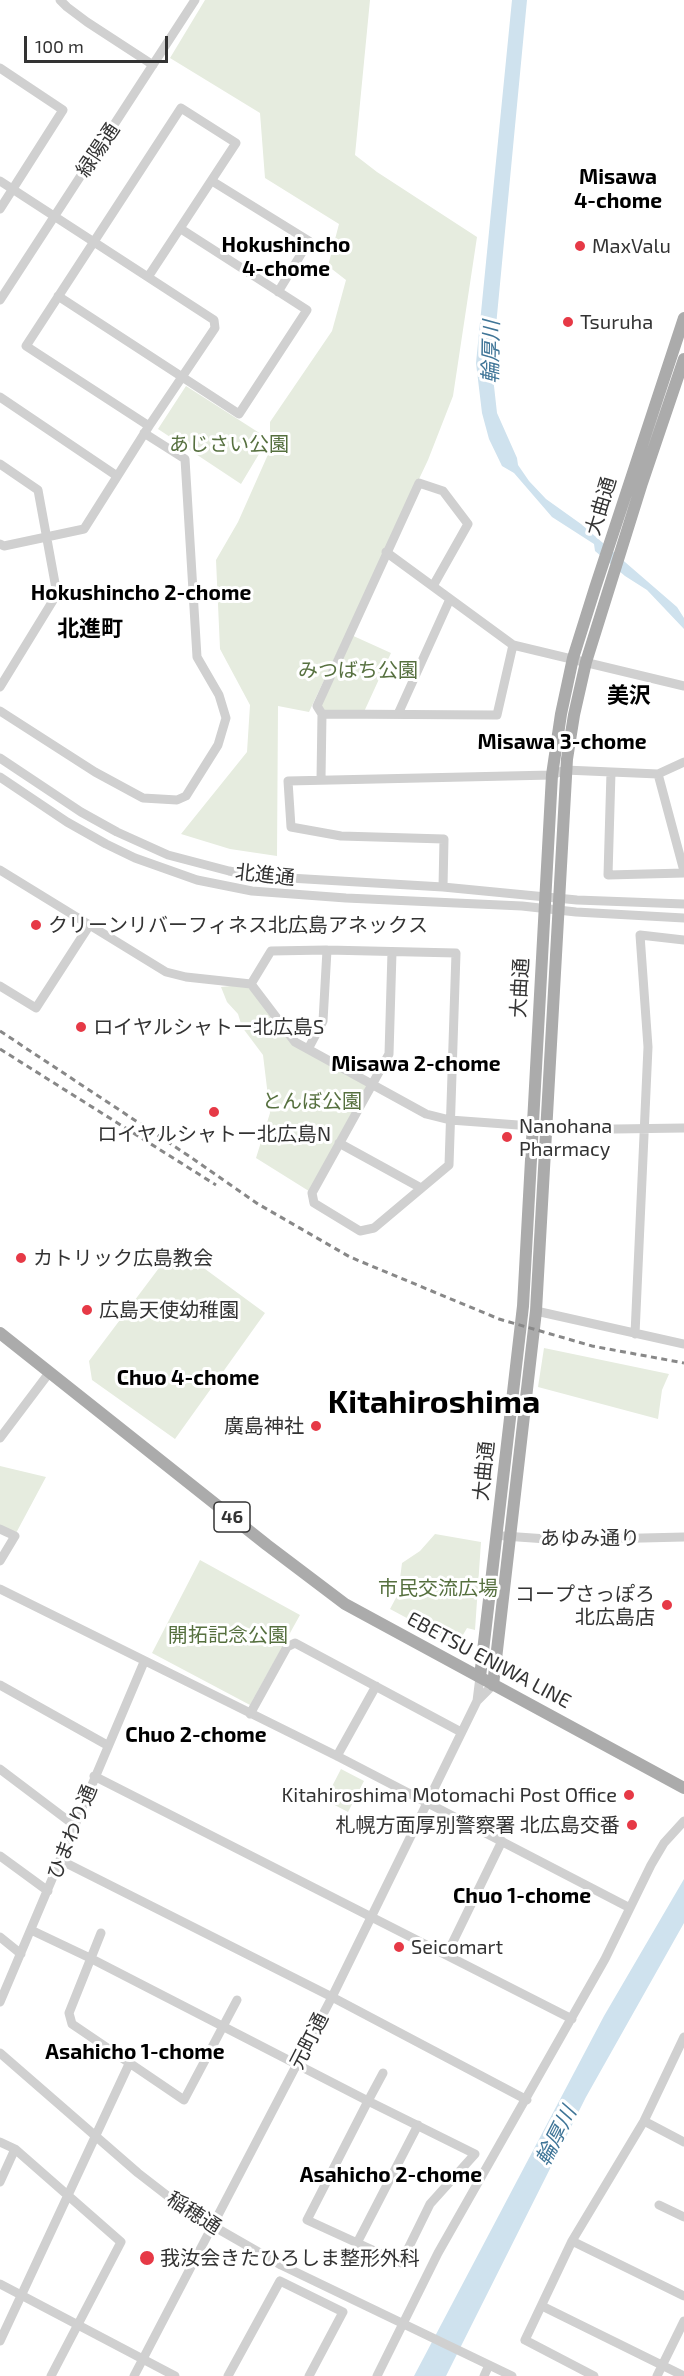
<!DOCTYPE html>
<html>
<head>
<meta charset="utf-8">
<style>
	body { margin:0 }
	#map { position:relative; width:684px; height:2376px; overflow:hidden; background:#fff; font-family:"Exo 2",sans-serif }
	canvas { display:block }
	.scale { position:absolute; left:24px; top:36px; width:144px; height:27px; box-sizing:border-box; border:3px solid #333; border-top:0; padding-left:8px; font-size:18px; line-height:21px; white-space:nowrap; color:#333; -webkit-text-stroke:4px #fff; paint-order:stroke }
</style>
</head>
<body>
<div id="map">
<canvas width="684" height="2376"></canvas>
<div class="scale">100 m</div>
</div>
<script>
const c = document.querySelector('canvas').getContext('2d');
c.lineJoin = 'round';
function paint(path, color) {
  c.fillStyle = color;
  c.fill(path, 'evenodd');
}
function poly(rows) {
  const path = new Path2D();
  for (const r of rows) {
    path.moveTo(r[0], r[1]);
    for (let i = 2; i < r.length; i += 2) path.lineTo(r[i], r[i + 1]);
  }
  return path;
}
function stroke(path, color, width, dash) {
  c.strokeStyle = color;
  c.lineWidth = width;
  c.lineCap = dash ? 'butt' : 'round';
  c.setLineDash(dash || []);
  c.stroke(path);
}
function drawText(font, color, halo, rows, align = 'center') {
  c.font = font + ' "Exo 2","Noto Sans JP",sans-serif';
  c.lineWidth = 6;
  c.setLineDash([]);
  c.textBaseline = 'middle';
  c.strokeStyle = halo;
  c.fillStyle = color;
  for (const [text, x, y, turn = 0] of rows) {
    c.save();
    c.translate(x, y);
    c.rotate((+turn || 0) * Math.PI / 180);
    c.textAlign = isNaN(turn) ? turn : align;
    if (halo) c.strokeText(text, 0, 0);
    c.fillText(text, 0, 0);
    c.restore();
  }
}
paint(poly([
	[205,0,370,0,355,155,377,172,477,237,453,396,428,460,309,712,278,706,277,856,230,849,181,834,247,752,250,705,220,649,216,560,238,522,270,450,270,422,332,331,346,280,328,266,339,224,265,178,260,113,170,58],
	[186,386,261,434,262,449,241,484,158,429],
	[349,634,391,653,363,714,322,714,317,706],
	[251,984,295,1042,372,1083,312,1193,256,1158,270,1113,263,1055,242,1027,238,1014,227,1002,221,987],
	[185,1260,198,1270,201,1266,265,1313,175,1439,92,1380,89,1361,159,1268],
	[544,1348,669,1374,662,1390,658,1419,538,1387],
	[0,1466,46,1477,15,1535,0,1529],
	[435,1534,481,1542,475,1630,467,1628,457,1645,390,1609,398,1594,402,1563,420,1551],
	[200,1560,300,1615,250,1705,152,1653],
	[341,1769,364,1781,348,1812,325,1800]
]), '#e6ecdf');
paint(poly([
	[512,0,527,0,492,368,497,413,517,458,518,465,529,481,546,499,581,524,677,607,684,618,684,629,647,590,625,576,595,551,594,544,552,517,514,473,502,466,489,439,482,413,476,363],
	[684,1879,684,1923,586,2097,446,2376,414,2376,604,2016]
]), '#cfe2ee');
stroke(poly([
	[60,0,67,7,87,22,153,65],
	[0,68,63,110,0,209],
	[0,181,214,320,215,328,149,426,84,529,4,546,0,544],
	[212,181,309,241,278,292],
	[148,277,236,143,181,108,26,346,149,426],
	[58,296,239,414,307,310,181,229],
	[0,300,195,0],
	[0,397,117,476],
	[0,464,38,490,57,594,0,687],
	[513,645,684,686],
	[0,711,95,772,143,798,177,800,186,796,218,745,226,718,219,695,197,657,185,459,144,433],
	[322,714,497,715,513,645,386,552],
	[398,714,450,599],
	[0,758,81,812,117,832,168,855,229,871,255,876,443,887,577,900,684,904],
	[611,772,608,875,684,873],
	[658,774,684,871],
	[0,777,67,822,106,844,135,858,197,880,252,891,346,898,522,906,576,912,684,918],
	[321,779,322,714,317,706,419,483,443,491,468,524,433,586],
	[0,870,166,972,186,977,251,984,295,1042,426,1114,450,1120,532,1126,546,1130,684,1128],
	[443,887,444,839,341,836,291,827,288,781,552,775,565,770,658,774,684,762],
	[251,984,271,951,327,950,456,953,449,1165,374,1228,360,1231,314,1203,312,1193,389,1054,392,952],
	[0,986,36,1008,89,926],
	[308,1049,323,1021,327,950],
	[339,1143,421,1188],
	[536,1311,684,1344],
	[635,1334,648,1047,640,935,684,940],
	[0,1438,49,1373],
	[0,1529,15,1536,0,1561],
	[504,1536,561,1540,684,1537],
	[0,1589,337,1756,630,1908],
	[0,1685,107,1745],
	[477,1701,480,1677],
	[250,1714,287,1647,295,1643,461,1732],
	[337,1756,376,1686],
	[0,1769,74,1825],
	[94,1776,572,2019],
	[0,1856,48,1891],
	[60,1860,332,1997,527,2100],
	[31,1930,90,1958,368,2101,475,2154,430,2204,401,2263,307,2220,368,2101,383,2073],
	[101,1933,69,2013,72,2024,184,2100,237,2000],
	[0,1937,21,1954],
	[447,1954,502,1841],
	[0,2002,144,1662],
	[0,2053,138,2173,169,2197,213,2226,281,2265,512,2376],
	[644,2121,684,2142],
	[0,2142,15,2149,121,2242,51,2376],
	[0,2182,15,2149],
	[659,2205,684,2217],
	[572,2241,684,2296],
	[357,2243,418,2125],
	[0,2284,175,2376],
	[542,2306,684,2376],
	[0,2341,130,2062],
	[134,2376,332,1997,477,1701,493,1685],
	[228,2376,280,2281,343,2312,309,2376],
	[377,2376,438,2253,605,1959,651,1865,664,1843,684,1821],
	[484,2376,489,2365],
	[594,2376,525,2340,572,2241,644,2121,684,2037],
	[657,2376,684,2321]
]), '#d0d0d0', 9);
stroke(poly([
	[0,1333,267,1545,345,1604,684,1788],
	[480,1677,523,1306,552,775,561,714,573,658,595,588,684,318],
	[493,1685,536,1311,567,759,574,715,586,662,642,483,684,359]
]), '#ababab', 12);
stroke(poly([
	[0,1031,189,1156,258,1204,350,1257,499,1319,592,1346,684,1363],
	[0,1049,216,1185]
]), '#888', 3, [6, 4.5]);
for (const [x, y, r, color] of [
	[580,246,6,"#e63946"],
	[568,322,6,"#e63946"],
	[36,925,6,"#e63946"],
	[81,1027,6,"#e63946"],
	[214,1112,6,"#e63946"],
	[507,1137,6,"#e63946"],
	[21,1258,6,"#e63946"],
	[87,1310,6,"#e63946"],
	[316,1426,6,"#e63946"],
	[667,1605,6,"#e63946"],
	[629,1795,6,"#e63946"],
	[632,1825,6,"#e63946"],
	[399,1947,6,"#e63946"],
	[147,2258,8,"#e63946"]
]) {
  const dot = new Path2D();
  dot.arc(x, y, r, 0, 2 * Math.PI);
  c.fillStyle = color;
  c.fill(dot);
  stroke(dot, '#fff', 2);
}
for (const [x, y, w] of [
	[232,1517,36]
]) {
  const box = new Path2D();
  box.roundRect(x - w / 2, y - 15, w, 30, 4.5);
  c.fillStyle = '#fff';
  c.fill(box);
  stroke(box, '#333', 1.5);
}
drawText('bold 18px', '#333', null, [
	["46",232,1517]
]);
drawText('20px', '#333', '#fff', [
	["緑陽通",98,150,-56],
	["大曲通",601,506,-73],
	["北進通",265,875,6],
	["大曲通",520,988,-87],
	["大曲通",484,1471,-84],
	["あゆみ通り",590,1538],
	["EBETSU ENIWA LINE",489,1660,28],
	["ひまわり通",72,1832,-68],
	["元町通",309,2041,-63],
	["稲穂通",194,2213,33]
]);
drawText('20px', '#333', '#fff', [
	["MaxValu",592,246],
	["Tsuruha",580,322],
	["クリーンリバーフィネス北広島アネックス",48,925],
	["ロイヤルシャトー北広島S",93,1027],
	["Nanohana",519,1126],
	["Pharmacy",519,1149],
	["ロイヤルシャトー北広島N",214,1134,"center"],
	["カトリック広島教会",33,1258],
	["広島天使幼稚園",99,1310],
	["廣島神社",304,1426,"right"],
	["コープさっぽろ",655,1594,"right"],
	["北広島店",655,1617,"right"],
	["Kitahiroshima Motomachi Post Office",617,1795,"right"],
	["札幌方面厚別警察署 北広島交番",620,1825,"right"],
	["Seicomart",411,1947],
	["我汝会きたひろしま整形外科",160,2258]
], 'left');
drawText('20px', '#56703f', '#fff', [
	["あじさい公園",229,444],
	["みつばち公園",358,670],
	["とんぼ公園",312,1101],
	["市民交流広場",438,1588],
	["開拓記念公園",228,1635]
]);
drawText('bold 21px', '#000', '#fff', [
	["Misawa",618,177],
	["4-chome",618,201],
	["Hokushincho",286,245],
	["4-chome",286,269],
	["Hokushincho 2-chome",141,593],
	["Misawa 3-chome",562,742],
	["Misawa 2-chome",416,1064],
	["Chuo 4-chome",188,1378],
	["Chuo 2-chome",196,1735],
	["Chuo 1-chome",522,1896],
	["Asahicho 1-chome",135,2052],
	["Asahicho 2-chome",391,2175]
]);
drawText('italic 21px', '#3f7597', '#fff', [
	["輪厚川",491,352,-89],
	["輪厚川",556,2136,-63]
]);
drawText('bold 22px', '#000', '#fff', [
	["北進町",90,629],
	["美沢",629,696]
]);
drawText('bold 32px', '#000', '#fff', [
	["Kitahiroshima",434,1402]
]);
</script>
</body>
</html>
